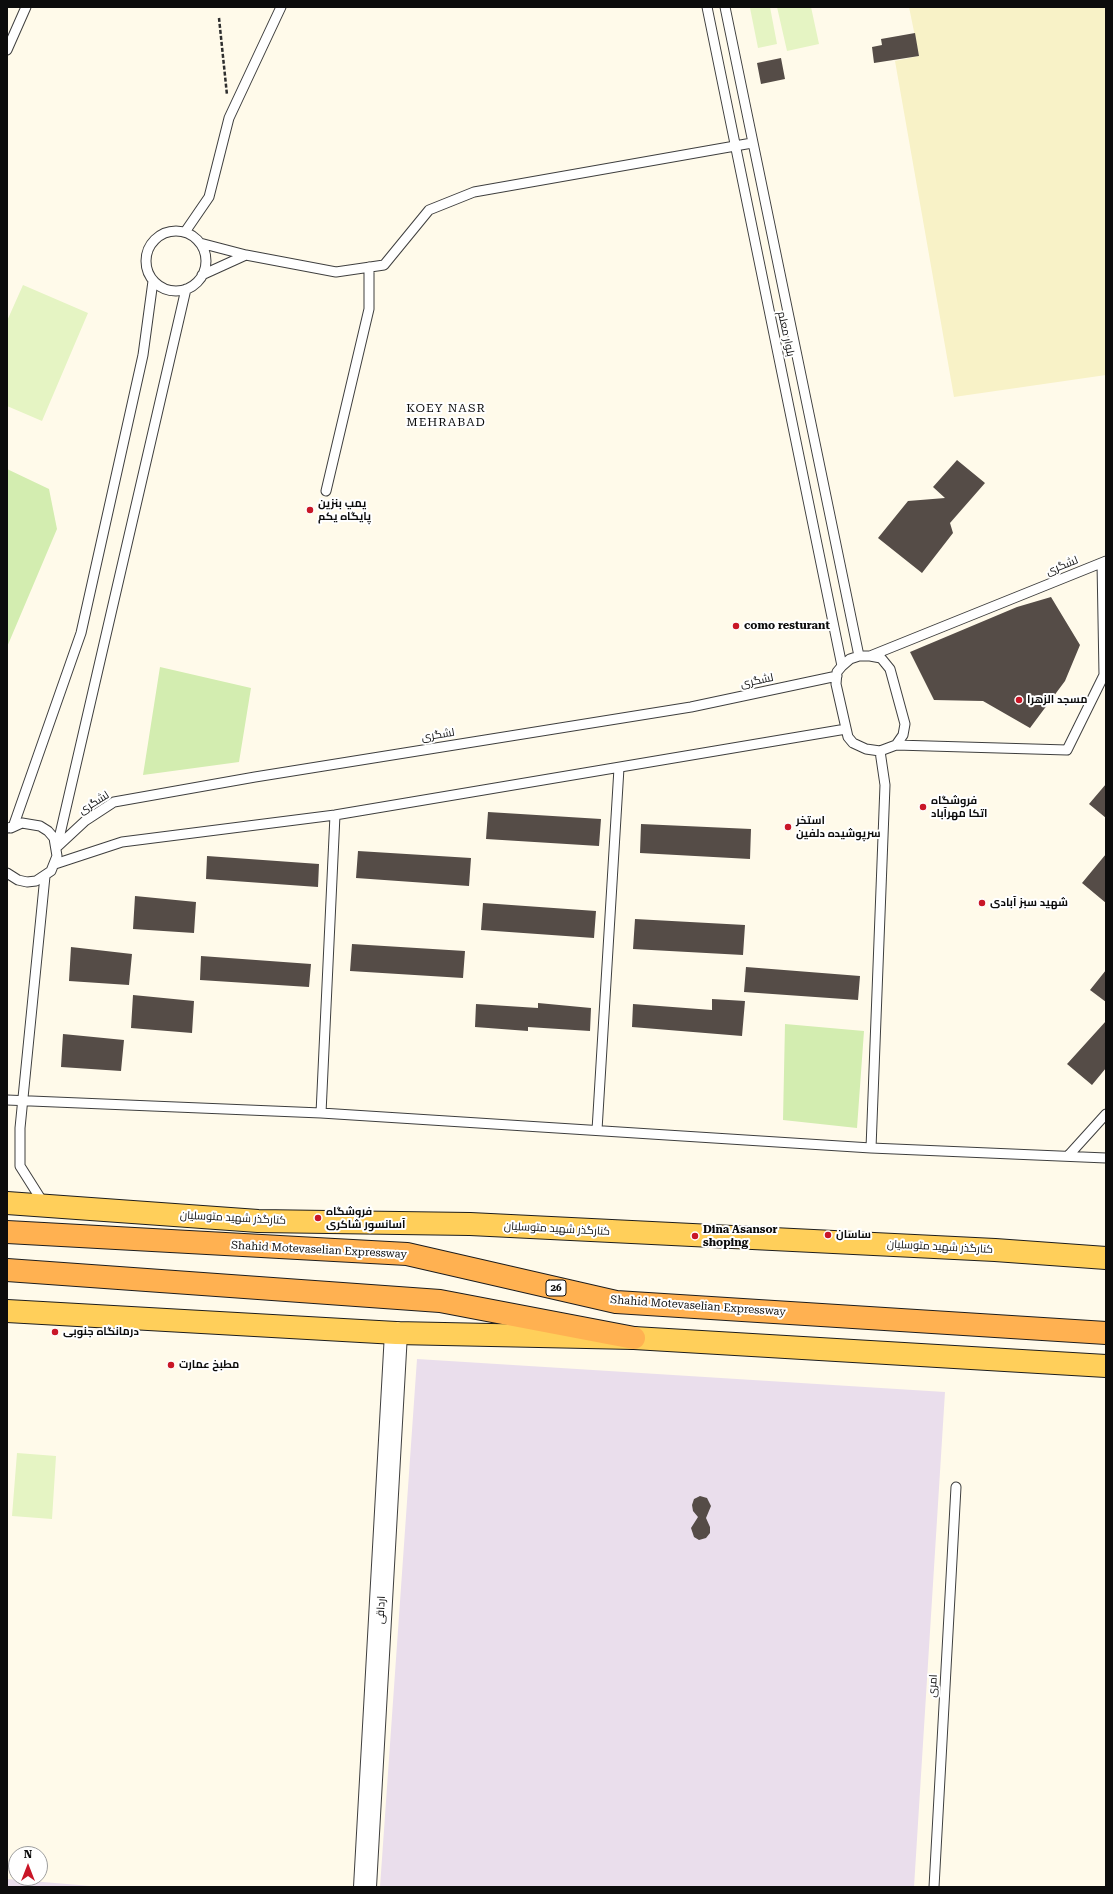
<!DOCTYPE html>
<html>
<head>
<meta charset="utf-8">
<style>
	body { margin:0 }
	#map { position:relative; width:1113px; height:1894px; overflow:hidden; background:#fffaea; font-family:"Roboto Serif",serif }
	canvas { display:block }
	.frame { position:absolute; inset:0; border:8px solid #0c0c0c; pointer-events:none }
	.north { position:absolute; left:8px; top:1846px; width:40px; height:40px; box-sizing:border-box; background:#fff; border:1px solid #9e9e9e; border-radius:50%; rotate:0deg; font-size:11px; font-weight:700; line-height:16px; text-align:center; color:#0c0c0c }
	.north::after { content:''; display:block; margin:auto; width:14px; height:18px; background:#c91627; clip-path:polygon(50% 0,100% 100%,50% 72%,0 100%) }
</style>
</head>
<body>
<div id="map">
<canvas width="1113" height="1894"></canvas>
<div class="frame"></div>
<div class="north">N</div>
</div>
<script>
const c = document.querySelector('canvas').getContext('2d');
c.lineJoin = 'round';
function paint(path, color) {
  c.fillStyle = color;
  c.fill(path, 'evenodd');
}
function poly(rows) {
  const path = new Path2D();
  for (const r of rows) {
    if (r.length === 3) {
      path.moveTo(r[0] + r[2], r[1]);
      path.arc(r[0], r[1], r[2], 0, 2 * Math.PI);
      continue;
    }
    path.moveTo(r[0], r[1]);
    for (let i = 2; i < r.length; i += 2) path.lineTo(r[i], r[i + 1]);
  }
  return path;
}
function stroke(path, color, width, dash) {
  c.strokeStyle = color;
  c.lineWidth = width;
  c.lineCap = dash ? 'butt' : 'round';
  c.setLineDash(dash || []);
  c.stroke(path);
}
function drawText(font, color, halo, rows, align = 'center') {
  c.font = font + ' "Roboto Serif",Cairo,serif';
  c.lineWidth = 4;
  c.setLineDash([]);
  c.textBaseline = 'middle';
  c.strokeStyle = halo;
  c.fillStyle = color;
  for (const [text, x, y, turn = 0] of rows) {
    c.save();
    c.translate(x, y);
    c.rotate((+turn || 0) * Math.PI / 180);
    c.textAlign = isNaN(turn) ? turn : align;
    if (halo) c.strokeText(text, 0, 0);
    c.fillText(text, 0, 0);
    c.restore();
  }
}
paint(poly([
	[417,1359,945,1392,914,1887,380,1887],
	[7,1879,103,1887,7,1887]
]), '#eadeec');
paint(poly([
	[909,7,1106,7,1106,375,954,397,895,61,919,56]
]), '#f8f2c7');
paint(poly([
	[7,469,49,489,57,529,7,647],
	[160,667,251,688,239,762,143,775],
	[785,1024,864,1031,857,1128,783,1120]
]), '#d3edb0');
paint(poly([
	[755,7,770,7,777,44,758,48,750,8],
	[777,7,811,7,819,44,787,51],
	[23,285,88,313,42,421,7,406,7,321],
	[17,1453,56,1456,52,1519,12,1516]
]), '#e5f4c3');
paint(poly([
	[915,33,919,56,874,63,872,47,882,45,881,39],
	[781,58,785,79,761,84,757,63],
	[957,460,985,483,950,523,953,533,922,573,878,538,908,501,945,498,933,487],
	[1051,597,1080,645,1065,681,1030,728,983,701,934,700,910,652,1017,607],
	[1106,784,1106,818,1089,804],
	[488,812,601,819,599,846,486,839],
	[641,824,751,829,750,859,640,853],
	[358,851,471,858,469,886,356,878],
	[1106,854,1106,903,1082,883],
	[207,856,319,864,318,887,206,879],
	[135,896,196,902,194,933,133,929],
	[483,903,596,911,594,938,481,930],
	[635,919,745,925,743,955,633,949],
	[352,944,465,951,463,978,350,971],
	[71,947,132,954,129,985,69,981],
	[201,956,311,964,309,987,200,980],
	[746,967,860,976,858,1000,744,992],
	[1106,970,1106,1002,1090,990],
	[133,995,194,1001,192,1033,131,1028],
	[712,999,745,1001,742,1036,632,1027,633,1004,712,1010],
	[538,1003,591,1008,590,1031,528,1027,528,1031,475,1027,476,1004,538,1008],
	[1106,1021,1106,1068,1092,1085,1067,1064],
	[63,1034,124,1040,121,1071,61,1067],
	[700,1496,707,1498,711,1506,706,1518,710,1527,710,1533,706,1538,699,1540,694,1537,691,1528,698,1517,693,1511,692,1505,694,1499]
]), '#554c47');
const service = poly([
	[707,7,842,666],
	[725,7,859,656],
	[7,50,26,7],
	[176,261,30],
	[185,232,209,197,229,118,281,7],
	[200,243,246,255,202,275],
	[246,255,336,272,384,265,429,210,474,192,752,143],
	[326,491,369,309,369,267],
	[859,656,870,656,881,658,890,669,905,724,903,735,896,745,880,751,866,749,853,743,848,737,836,684,837,672,842,666,850,659,859,656],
	[870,656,1106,561],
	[896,745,1067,750,1104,675,1102,563],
	[7,828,13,827,81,633,143,355,153,281],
	[57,847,85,821,114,802,255,777,691,707,837,676],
	[57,847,186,289],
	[55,864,122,842,335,815,846,729],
	[7,873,18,880,27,882,36,881,51,871,57,856,54,838,48,831,40,826,22,823,11,828],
	[7,1100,321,1113,871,1148,1106,1158],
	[321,1113,335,815],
	[597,1130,619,768],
	[871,1148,885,785,880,751],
	[1068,1156,1106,1114],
	[44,1204,20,1166,20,1128,45,876],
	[934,1887,956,1487]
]);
const tertiary = poly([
	[365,1887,396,1333]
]);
const primary = poly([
	[7,1203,258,1221,470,1224,995,1250,1106,1258],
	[7,1311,396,1333,634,1338,1106,1366]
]);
const trunk = poly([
	[7,1232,407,1254,616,1302,1106,1333],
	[7,1270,440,1301,634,1338]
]);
stroke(service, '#3f3f3f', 11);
stroke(tertiary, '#3f3f3f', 24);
stroke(primary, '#1d1d1d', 24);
stroke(trunk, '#1d1d1d', 24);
stroke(poly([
	[219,18,227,95]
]), '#2e2e2e', 2.5, [4, 2]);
stroke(service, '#fff', 9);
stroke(tertiary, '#fff', 22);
stroke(primary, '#ffcf5a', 22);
stroke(trunk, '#ffb151', 22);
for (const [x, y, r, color] of [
	[310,510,4,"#c91627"],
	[736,626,4,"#c91627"],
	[1019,700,4,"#c91627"],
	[923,807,4,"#c91627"],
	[788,827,4,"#c91627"],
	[982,903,4,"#c91627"],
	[318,1218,4,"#c91627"],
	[828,1235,4,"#c91627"],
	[695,1236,4,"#c91627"],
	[55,1332,4,"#c91627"],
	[171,1365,4,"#c91627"]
]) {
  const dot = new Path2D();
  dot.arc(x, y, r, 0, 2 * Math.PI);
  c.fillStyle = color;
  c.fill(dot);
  stroke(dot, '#fff', 1.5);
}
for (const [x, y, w] of [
	[556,1288,20]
]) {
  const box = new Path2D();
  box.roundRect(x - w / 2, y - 8, w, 16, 3);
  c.fillStyle = '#fff';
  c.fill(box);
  stroke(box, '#0c0c0c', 1);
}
drawText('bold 10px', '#0c0c0c', null, [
	["26",556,1288]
]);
drawText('11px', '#0c0c0c', '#fff', [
	["بلوار معلم",786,334,78],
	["لشگری",1062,566,-22],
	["لشگری",757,681,-12],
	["لشگری",438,735,-9],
	["لشگری",94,803,-32],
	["کنارگذر شهید متوسلیان",233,1218,3],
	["کنارگذر شهید متوسلیان",557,1229,3],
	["کنارگذر شهید متوسلیان",940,1247,3],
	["Shahid Motevaselian Expressway",319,1250,3],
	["Shahid Motevaselian Expressway",698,1306,4],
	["ارداقی",381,1610,-87],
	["امری",933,1686,-87]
]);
drawText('bold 11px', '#0c0c0c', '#fff', [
	["پمپ بنزين",318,504],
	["پايگاه يكم",318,517],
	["como resturant",744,626],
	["مسجد الزهرا",1027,700],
	["فروشگاه",931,801],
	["اتکا مهرآباد",931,814],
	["استخر",796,821],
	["سرپوشیده دلفین",796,834],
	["شهید سبز آبادی",990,903],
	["فروشگاه",326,1212],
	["آسانسور شاکری",326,1225],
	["Dina Asansor",703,1230],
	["shoping",703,1243],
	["ساسان",836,1235],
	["درمانگاه جنوبی",63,1332],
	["مطبخ عمارت",179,1365]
], 'left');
c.letterSpacing = '1px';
drawText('12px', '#0c0c0c', '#fff', [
	["KOEY NASR",446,408],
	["MEHRABAD",446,422]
]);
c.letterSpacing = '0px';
</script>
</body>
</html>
